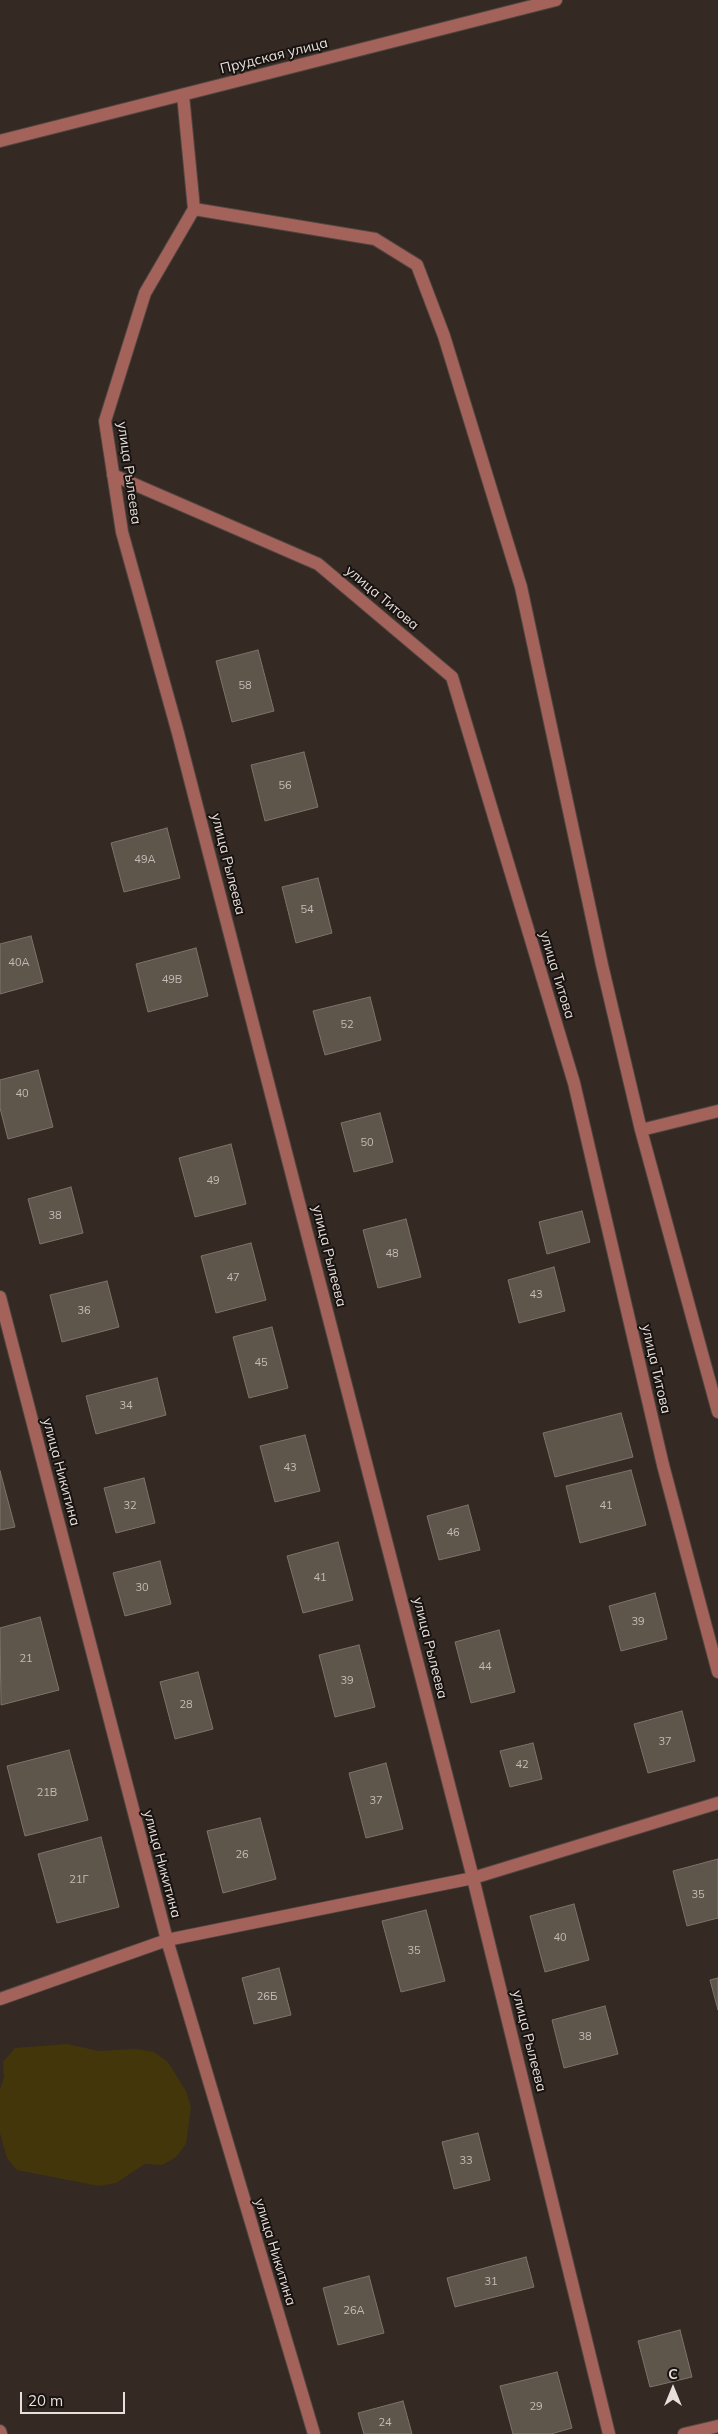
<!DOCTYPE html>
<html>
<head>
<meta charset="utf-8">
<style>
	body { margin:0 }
	#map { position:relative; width:718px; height:2434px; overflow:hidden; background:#342923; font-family:Mulish,sans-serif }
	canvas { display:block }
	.north { position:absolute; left:648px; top:2364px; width:50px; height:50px; -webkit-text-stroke:4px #181310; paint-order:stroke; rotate:0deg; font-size:14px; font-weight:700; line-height:20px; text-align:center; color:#e7dfdb }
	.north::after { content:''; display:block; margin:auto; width:18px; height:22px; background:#e7dfdb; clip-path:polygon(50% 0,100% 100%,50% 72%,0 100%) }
	.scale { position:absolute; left:20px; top:2392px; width:105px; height:22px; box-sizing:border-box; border:2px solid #e7dfdb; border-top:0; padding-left:6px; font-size:15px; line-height:18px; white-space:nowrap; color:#e7dfdb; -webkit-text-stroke:4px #181310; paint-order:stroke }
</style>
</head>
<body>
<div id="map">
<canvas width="718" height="2434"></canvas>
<div class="north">С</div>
<div class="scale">20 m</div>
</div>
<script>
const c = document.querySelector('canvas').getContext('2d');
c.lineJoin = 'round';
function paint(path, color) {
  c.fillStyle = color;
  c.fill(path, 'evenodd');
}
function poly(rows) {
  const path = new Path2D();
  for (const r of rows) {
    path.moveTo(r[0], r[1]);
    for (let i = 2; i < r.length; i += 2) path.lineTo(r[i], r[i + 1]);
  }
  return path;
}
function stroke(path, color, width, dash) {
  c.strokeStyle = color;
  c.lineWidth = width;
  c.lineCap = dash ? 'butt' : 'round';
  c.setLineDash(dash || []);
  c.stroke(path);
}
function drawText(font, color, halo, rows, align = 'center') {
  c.font = font + ' Mulish,sans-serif';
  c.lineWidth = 4;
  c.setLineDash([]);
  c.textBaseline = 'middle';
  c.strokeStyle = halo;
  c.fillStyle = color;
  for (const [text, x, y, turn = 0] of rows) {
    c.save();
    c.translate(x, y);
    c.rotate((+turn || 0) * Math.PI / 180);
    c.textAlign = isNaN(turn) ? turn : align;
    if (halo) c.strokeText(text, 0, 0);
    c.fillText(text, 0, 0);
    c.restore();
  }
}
paint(poly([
	[67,2044,99,2051,136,2049,154,2052,168,2062,186,2091,191,2107,186,2144,176,2157,162,2165,145,2164,116,2183,99,2186,17,2170,7,2158,0,2133,0,2089,4,2077,3,2062,15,2048]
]), '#43360b');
const building = poly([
	[258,650,274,711,232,722,216,661,258,650],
	[304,752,318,807,265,821,251,765,304,752],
	[167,828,180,878,124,892,111,843,167,828],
	[318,878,332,933,296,943,282,887,318,878],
	[31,936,43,982,0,994,0,944,31,936],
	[196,948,208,996,148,1012,136,964,196,948],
	[370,997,381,1040,325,1055,313,1011,370,997],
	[38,1070,53,1127,8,1139,0,1108,0,1080,38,1070],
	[380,1113,393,1162,354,1172,341,1123,380,1113],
	[231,1144,246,1204,195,1217,179,1158,231,1144],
	[71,1187,83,1233,40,1244,28,1199,71,1187],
	[582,1211,590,1242,547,1254,539,1222,582,1211],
	[406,1219,421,1277,378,1288,363,1230,406,1219],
	[251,1243,266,1300,216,1313,201,1256,251,1243],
	[554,1267,565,1311,519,1323,508,1280,554,1267],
	[107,1281,119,1327,62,1342,50,1295,107,1281],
	[272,1327,288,1388,249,1398,233,1337,272,1327],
	[157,1378,166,1415,96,1434,86,1396,157,1378],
	[621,1413,633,1457,555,1477,543,1433,621,1413],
	[305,1435,320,1491,275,1502,260,1446,305,1435],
	[631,1470,646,1525,580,1543,566,1486,631,1470],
	[0,1471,15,1527,0,1530,0,1471],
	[144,1478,155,1523,116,1533,104,1488,144,1478],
	[468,1505,480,1550,439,1560,427,1516,468,1505],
	[338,1542,353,1600,303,1613,287,1556,338,1542],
	[160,1561,171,1604,125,1616,113,1573,160,1561],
	[655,1593,667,1639,621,1651,609,1606,655,1593],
	[40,1617,59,1690,1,1705,0,1628,40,1617],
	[499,1630,515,1692,471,1703,455,1642,499,1630],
	[359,1645,375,1707,335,1717,319,1655,359,1645],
	[198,1672,213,1729,175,1739,160,1682,198,1672],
	[682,1711,695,1761,648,1773,634,1724,682,1711],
	[533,1743,542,1779,510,1787,500,1751,533,1743],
	[69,1750,88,1820,25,1836,7,1766,69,1750],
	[386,1763,403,1829,366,1838,349,1773,386,1763],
	[260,1818,276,1879,223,1893,207,1831,260,1818],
	[101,1837,119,1907,57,1923,38,1854,101,1837],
	[718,1859,718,1918,687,1926,673,1871,718,1859],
	[574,1904,589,1960,545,1972,530,1916,574,1904],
	[426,1910,445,1981,401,1992,382,1921,426,1910],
	[279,1968,291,2015,254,2024,242,1978,279,1968],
	[718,1978,718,2010,710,1980,718,1978],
	[605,2006,618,2054,564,2068,552,2020,605,2006],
	[478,2133,490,2180,454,2189,442,2142,478,2133],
	[526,2257,534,2287,455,2307,447,2278,526,2257],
	[369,2276,384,2333,338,2345,323,2288,369,2276],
	[680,2330,692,2377,650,2387,638,2341,680,2330],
	[557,2372,572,2428,551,2434,513,2434,500,2386,557,2372],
	[403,2401,412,2434,364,2434,358,2413,403,2401]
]);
paint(building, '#5e554b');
stroke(building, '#7e746a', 1);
const minor = poly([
	[183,95,194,209,145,293,105,421,122,532,178,733,473,1878,609,2434],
	[0,141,556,0],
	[194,209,375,239,417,265,444,336,521,587,602,965,641,1130,718,1412],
	[113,475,318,564,452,677,574,1083,663,1465,718,1672],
	[641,1130,718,1111],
	[0,1297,167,1940,314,2434],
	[0,1999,167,1940,473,1878,718,1803],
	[0,2431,1,2434],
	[684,2434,718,2426]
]);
stroke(minor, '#514640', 14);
stroke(minor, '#a3635b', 12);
drawText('11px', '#c5bcb7', null, [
	["58",245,686],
	["56",285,786],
	["49А",145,860],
	["54",307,910],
	["40А",19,963],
	["49В",172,980],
	["52",347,1025],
	["40",22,1094],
	["50",367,1143],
	["49",213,1181],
	["38",55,1216],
	["48",392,1254],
	["47",233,1278],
	["43",536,1295],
	["36",84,1311],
	["45",261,1363],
	["34",126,1406],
	["43",290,1468],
	["32",130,1506],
	["41",606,1506],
	["46",453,1533],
	["41",320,1578],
	["30",142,1588],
	["39",638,1622],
	["21",26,1659],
	["44",485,1667],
	["39",347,1681],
	["28",186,1705],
	["37",665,1742],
	["42",522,1765],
	["21В",47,1793],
	["37",376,1801],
	["26",242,1855],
	["21Г",79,1880],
	["35",698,1895],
	["40",560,1938],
	["35",414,1951],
	["26Б",267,1997],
	["38",585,2037],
	["33",466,2161],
	["31",491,2282],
	["26А",354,2311],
	["29",536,2407],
	["24",385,2423]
]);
drawText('14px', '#e7dfdb', '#181310', [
	["Прудская улица",274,56,-14],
	["улица Рылеева",129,473,82],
	["улица Титова",382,598,40],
	["улица Рылеева",228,864,76],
	["улица Титова",557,975,73],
	["улица Рылеева",329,1256,76],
	["улица Титова",656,1369,77],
	["улица Никитина",61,1472,75],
	["улица Рылеева",430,1648,76],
	["улица Никитина",162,1864,75],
	["улица Рылеева",529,2041,76],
	["улица Никитина",275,2252,73]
]);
</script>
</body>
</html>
